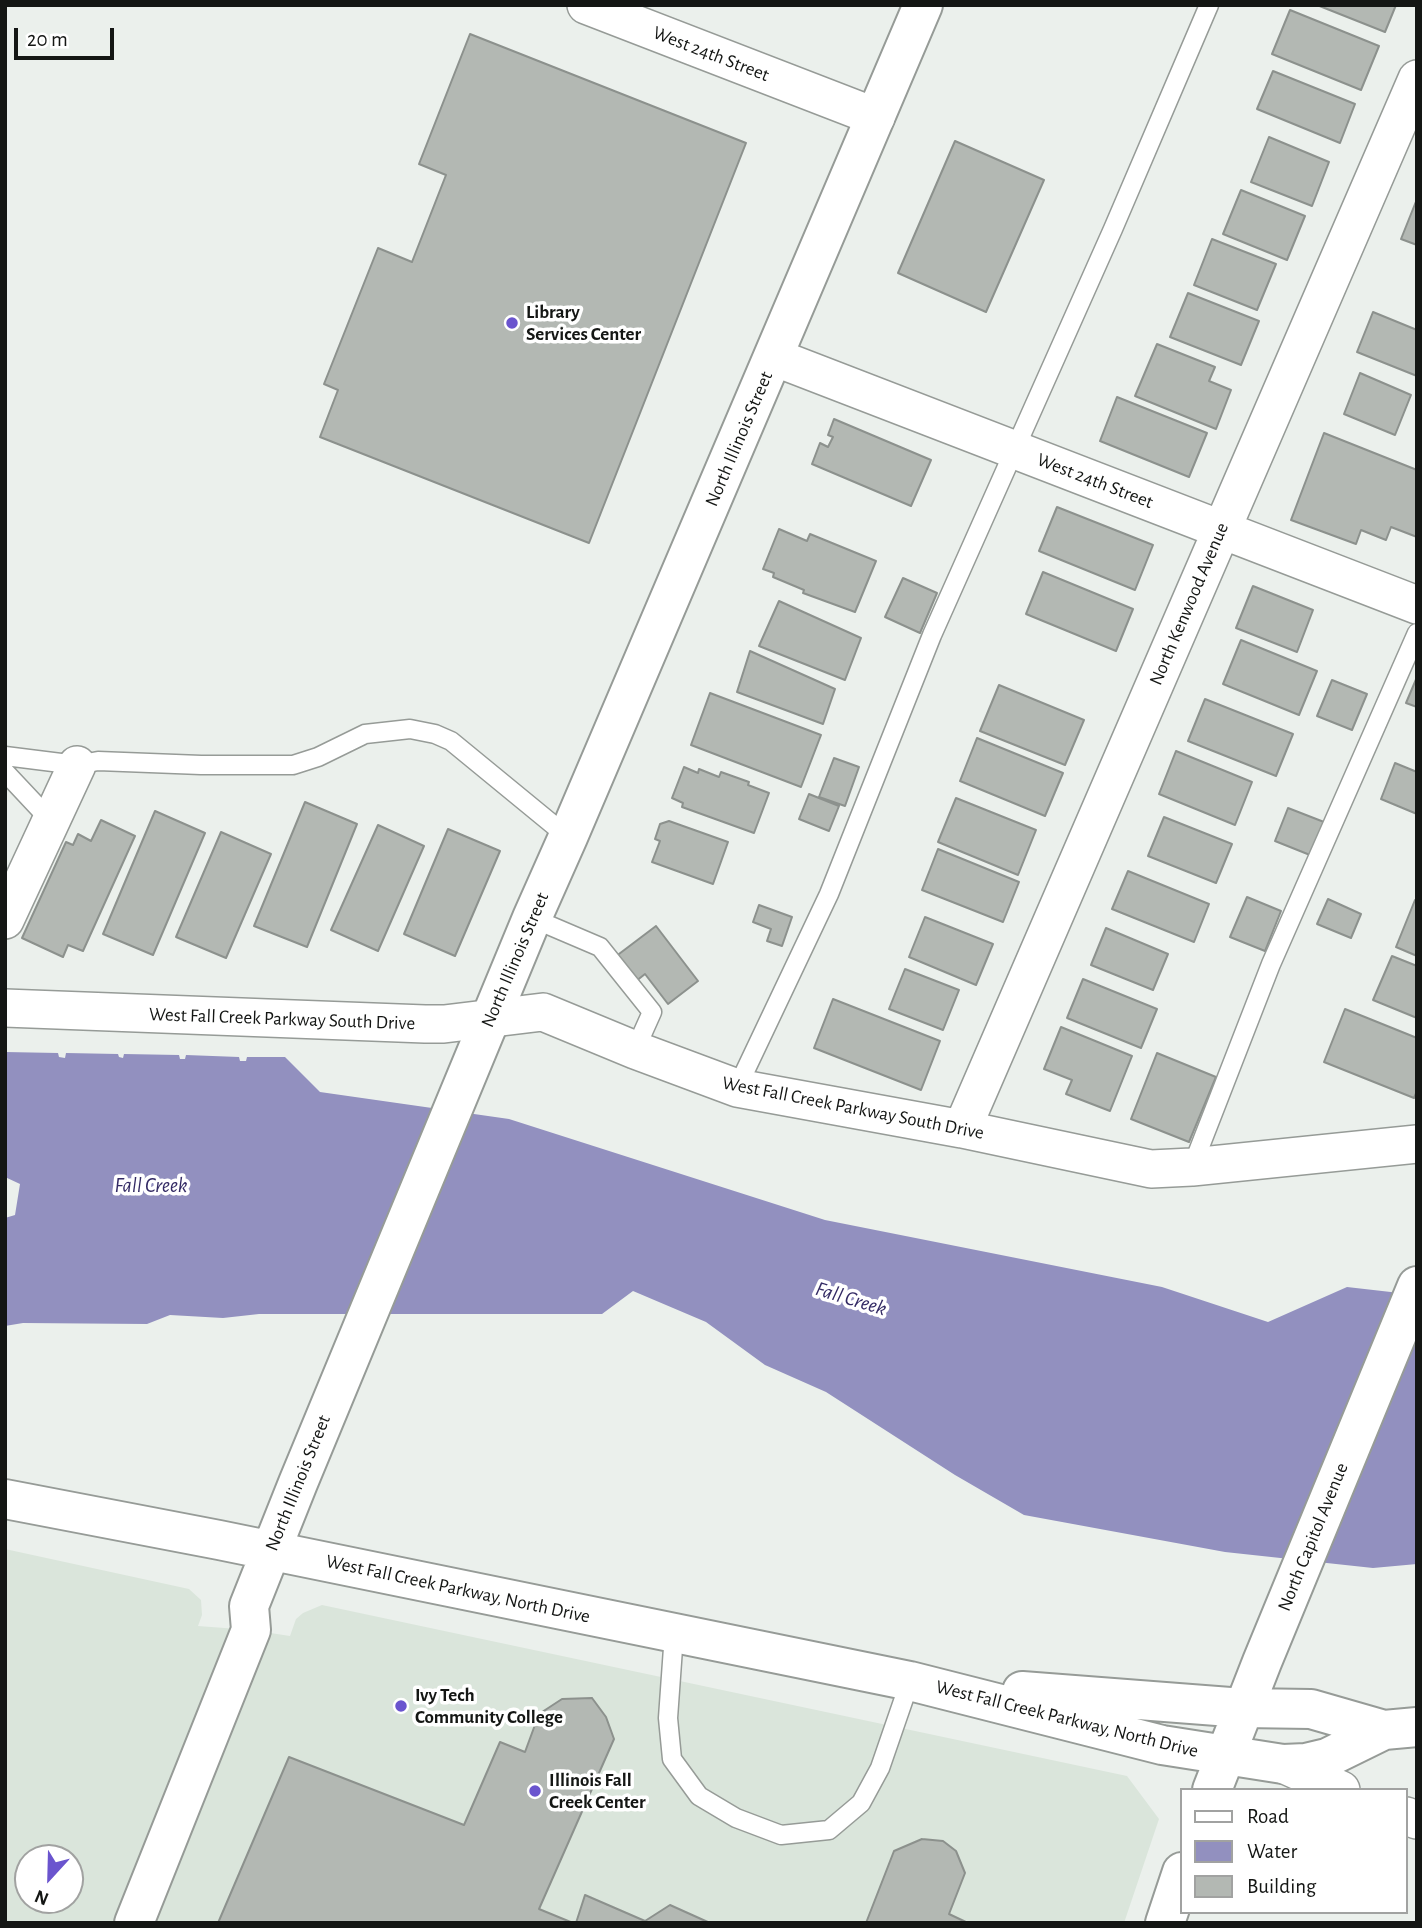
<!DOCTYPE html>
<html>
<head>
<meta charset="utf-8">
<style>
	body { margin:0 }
	#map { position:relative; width:1422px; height:1928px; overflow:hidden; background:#ebf0ec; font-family:"Alegreya Sans",sans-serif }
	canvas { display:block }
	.frame { position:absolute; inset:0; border:7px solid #141614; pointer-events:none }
	.legend { position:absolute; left:1180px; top:1788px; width:228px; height:126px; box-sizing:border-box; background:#fff; border:2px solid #a1a2a1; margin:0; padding:9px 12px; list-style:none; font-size:21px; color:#141614 }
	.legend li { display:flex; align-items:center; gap:14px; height:35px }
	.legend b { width:35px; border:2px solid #a1a2a1 }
	.north { position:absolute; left:14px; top:1844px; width:70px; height:70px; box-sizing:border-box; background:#fff; border:2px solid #a1a2a1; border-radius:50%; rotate:202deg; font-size:19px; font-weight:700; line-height:28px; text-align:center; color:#141614 }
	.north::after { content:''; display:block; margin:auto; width:24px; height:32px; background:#6a54ce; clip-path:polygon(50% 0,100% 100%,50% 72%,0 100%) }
	.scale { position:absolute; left:14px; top:28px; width:100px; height:32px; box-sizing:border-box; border:4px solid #141614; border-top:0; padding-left:9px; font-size:21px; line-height:24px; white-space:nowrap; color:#141614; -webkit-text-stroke:5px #fff; paint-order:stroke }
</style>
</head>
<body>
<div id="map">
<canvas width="1422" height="1928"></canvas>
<div class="frame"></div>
<ul class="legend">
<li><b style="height:9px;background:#fff"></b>Road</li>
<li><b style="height:19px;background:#9290bf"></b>Water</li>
<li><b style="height:19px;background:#b3b8b3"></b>Building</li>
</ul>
<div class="north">N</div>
<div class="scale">20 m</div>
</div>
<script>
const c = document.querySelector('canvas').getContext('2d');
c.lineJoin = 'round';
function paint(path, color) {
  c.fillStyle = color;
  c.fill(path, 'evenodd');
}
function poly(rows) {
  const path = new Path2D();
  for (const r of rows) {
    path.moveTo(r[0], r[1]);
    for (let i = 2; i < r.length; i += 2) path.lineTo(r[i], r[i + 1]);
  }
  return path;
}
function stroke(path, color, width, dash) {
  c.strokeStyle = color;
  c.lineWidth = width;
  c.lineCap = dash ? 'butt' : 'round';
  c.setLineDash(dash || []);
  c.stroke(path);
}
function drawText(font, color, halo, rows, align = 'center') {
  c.font = font + ' "Alegreya Sans",sans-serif';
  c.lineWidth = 7;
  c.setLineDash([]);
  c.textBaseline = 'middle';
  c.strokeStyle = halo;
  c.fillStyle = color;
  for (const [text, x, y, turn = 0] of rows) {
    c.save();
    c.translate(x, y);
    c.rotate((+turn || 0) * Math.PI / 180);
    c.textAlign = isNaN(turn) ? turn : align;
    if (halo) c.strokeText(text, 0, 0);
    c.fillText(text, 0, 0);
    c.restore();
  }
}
paint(poly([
	[5,1549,189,1589,201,1600,202,1615,198,1626,251,1630,290,1636,296,1619,303,1613,322,1605,1127,1776,1159,1819,1124,1923,5,1923],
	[28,1858,70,1858,70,1900,28,1900]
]), '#dae5db');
paint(poly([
	[5,1052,58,1053,59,1057,65,1058,66,1053,118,1054,119,1057,123,1058,124,1054,179,1055,180,1059,185,1059,186,1055,239,1057,240,1061,246,1061,247,1057,285,1057,320,1092,509,1119,825,1220,1162,1287,1268,1322,1347,1287,1417,1295,1417,1564,1373,1568,1225,1552,1024,1515,955,1475,826,1392,765,1365,706,1322,633,1291,602,1314,259,1314,223,1318,170,1315,147,1324,23,1323,5,1326,5,1218,15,1215,20,1184,5,1177]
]), '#9290bf');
const building = poly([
	[1317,5,1396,5,1385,32,1317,5],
	[1290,10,1379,46,1361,90,1272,54,1290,10],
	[470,34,746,143,589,543,320,437,338,390,324,384,378,248,412,262,446,175,419,164,470,34],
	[1273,71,1355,104,1340,143,1257,109,1273,71],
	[1269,137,1329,162,1312,206,1251,182,1269,137],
	[955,141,1044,180,986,312,898,273,955,141],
	[1241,190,1305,216,1287,260,1223,234,1241,190],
	[1417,199,1417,245,1401,239,1417,199],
	[1212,239,1276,264,1257,310,1194,285,1212,239],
	[1188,293,1259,321,1241,365,1170,337,1188,293],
	[1373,312,1417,330,1417,376,1357,352,1373,312],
	[1157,344,1215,367,1209,381,1231,390,1216,429,1135,396,1157,344],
	[1360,373,1411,395,1395,435,1344,414,1360,373],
	[1117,397,1207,433,1189,477,1100,441,1117,397],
	[834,419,931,460,911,506,812,464,820,443,828,447,833,437,828,435,834,419],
	[1324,433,1417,470,1417,537,1391,527,1386,540,1361,530,1356,544,1291,520,1324,433],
	[1057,507,1153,545,1135,590,1039,551,1057,507],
	[779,529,807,541,810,534,876,561,855,612,803,593,804,590,773,577,774,573,763,569,779,529],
	[1043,572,1133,609,1116,651,1026,614,1043,572],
	[903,578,937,593,920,633,885,617,903,578],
	[1253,586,1313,610,1297,652,1236,628,1253,586],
	[779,601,861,638,845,680,759,646,779,601],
	[1241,640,1317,671,1299,715,1223,684,1241,640],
	[750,651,835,689,823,724,737,692,750,651],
	[1417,677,1417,707,1406,703,1417,677],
	[1332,680,1367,694,1352,730,1317,716,1332,680],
	[999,685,1084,720,1065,765,980,731,999,685],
	[710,693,821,735,801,787,691,745,710,693],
	[1205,699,1293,734,1276,776,1188,741,1205,699],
	[977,738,1063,773,1045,816,960,781,977,738],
	[1176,751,1252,782,1235,825,1159,794,1176,751],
	[834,758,859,767,845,806,819,797,834,758],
	[1395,763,1417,772,1417,814,1381,799,1395,763],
	[684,767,698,773,699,769,719,777,721,772,749,782,748,785,769,793,754,833,682,807,683,803,672,798,684,767],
	[809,794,839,806,829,831,799,819,809,794],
	[956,798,1036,830,1018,875,938,842,956,798],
	[305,802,357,824,307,947,254,926,305,802],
	[1288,808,1324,822,1310,855,1275,841,1288,808],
	[155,811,205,833,153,955,103,934,155,811],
	[1164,817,1232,844,1216,883,1148,856,1164,817],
	[101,820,135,836,83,951,68,945,63,957,22,938,66,842,73,845,78,834,91,841,101,820],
	[669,821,728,842,713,884,652,862,660,841,655,839,660,824,669,821],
	[378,825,424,846,378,951,331,930,378,825],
	[448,829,500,851,455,956,404,934,448,829],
	[221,832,271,854,226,958,176,937,221,832],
	[938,849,1019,882,1003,922,922,890,938,849],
	[1128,871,1209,904,1194,942,1112,909,1128,871],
	[1247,897,1281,911,1265,951,1230,937,1247,897],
	[1328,899,1361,914,1351,938,1317,924,1328,899],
	[1415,900,1417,901,1417,956,1396,947,1415,900],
	[759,905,792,917,782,946,767,941,771,929,753,922,759,905],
	[925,917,993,944,976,985,909,957,925,917],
	[656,926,698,981,668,1004,645,974,635,982,615,957,656,926],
	[1106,928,1168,954,1153,990,1091,965,1106,928],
	[1392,956,1417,966,1417,1018,1373,1000,1392,956],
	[905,969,959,990,943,1030,889,1009,905,969],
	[1083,979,1157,1009,1141,1048,1067,1018,1083,979],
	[833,999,940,1041,921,1090,814,1048,833,999],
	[1345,1009,1417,1038,1417,1091,1414,1098,1324,1062,1345,1009],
	[1061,1027,1132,1056,1110,1111,1066,1094,1072,1080,1044,1069,1061,1027],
	[1157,1053,1216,1077,1189,1142,1131,1119,1157,1053],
	[592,1698,606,1717,614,1739,539,1909,573,1923,218,1923,289,1757,464,1825,500,1742,525,1752,539,1714,562,1699,592,1698],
	[922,1839,943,1841,956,1851,965,1873,949,1914,968,1923,866,1923,894,1851,922,1839],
	[585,1895,645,1921,670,1905,710,1923,576,1923,585,1895]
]);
paint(building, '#b3b8b3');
stroke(building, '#8c918d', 2);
const lane = poly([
	[5,756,77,765,98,761,201,765,293,765,318,757,365,734,410,729,435,734,451,741,568,837],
	[5,772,51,821],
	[532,918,600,947,652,1012,635,1050],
	[737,1088,829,894,932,635,1113,229,1209,5],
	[1192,1167,1271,964,1417,633],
	[674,1634,668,1718,672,1759,699,1796,736,1818,781,1835,829,1830,861,1803,880,1768,910,1681]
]);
const street = poly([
	[586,5,876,117],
	[774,357,1417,605],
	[5,920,77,765],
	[5,1008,425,1024,444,1024,543,1012,635,1050,737,1088,962,1129,1151,1169,1192,1167,1417,1144],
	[962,1129,1417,79],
	[1283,1764,1341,1790],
	[1406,1816,1417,1820]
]);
const secondary = poly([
	[5,1499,219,1540,910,1681,1162,1745,1283,1764,1306,1763,1327,1758,1384,1730,1417,1727],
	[1022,1691,1243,1708,1311,1709,1384,1730],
	[1212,1790,1262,1662,1417,1286],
	[134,1923,251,1630,249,1606,298,1483,532,918,568,837,923,5],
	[1165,1923,1182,1872]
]);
stroke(lane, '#969b97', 21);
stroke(street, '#969b97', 40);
stroke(secondary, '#969b97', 42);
stroke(lane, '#fff', 18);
stroke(street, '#fff', 37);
stroke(secondary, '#fff', 38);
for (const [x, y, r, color] of [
	[512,323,7,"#6a54ce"],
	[401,1706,7,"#6a54ce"],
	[535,1791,7,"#6a54ce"]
]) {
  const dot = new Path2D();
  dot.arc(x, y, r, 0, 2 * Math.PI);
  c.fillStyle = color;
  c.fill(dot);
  stroke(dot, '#fff', 2.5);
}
drawText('19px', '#141614', '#fff', [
	["West 24th Street",711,54,21],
	["North Illinois Street",739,439,-67],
	["West 24th Street",1095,481,21],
	["North Kenwood Avenue",1189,604,-67],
	["North Illinois Street",515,960,-67],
	["West Fall Creek Parkway South Drive",282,1019,2],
	["West Fall Creek Parkway South Drive",853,1108,11],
	["North Illinois Street",298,1483,-68],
	["North Capitol Avenue",1313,1537,-68],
	["West Fall Creek Parkway, North Drive",458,1589,12],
	["West Fall Creek Parkway, North Drive",1067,1719,14]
]);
drawText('bold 19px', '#141614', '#fff', [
	["Library",526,312],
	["Services Center",526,334],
	["Ivy Tech",415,1695],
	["Community College",415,1717],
	["Illinois Fall",549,1780],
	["Creek Center",549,1802]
], 'left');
drawText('italic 21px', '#332a64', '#fff', [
	["Fall Creek",151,1186],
	["Fall Creek",851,1299,17]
]);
</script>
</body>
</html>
